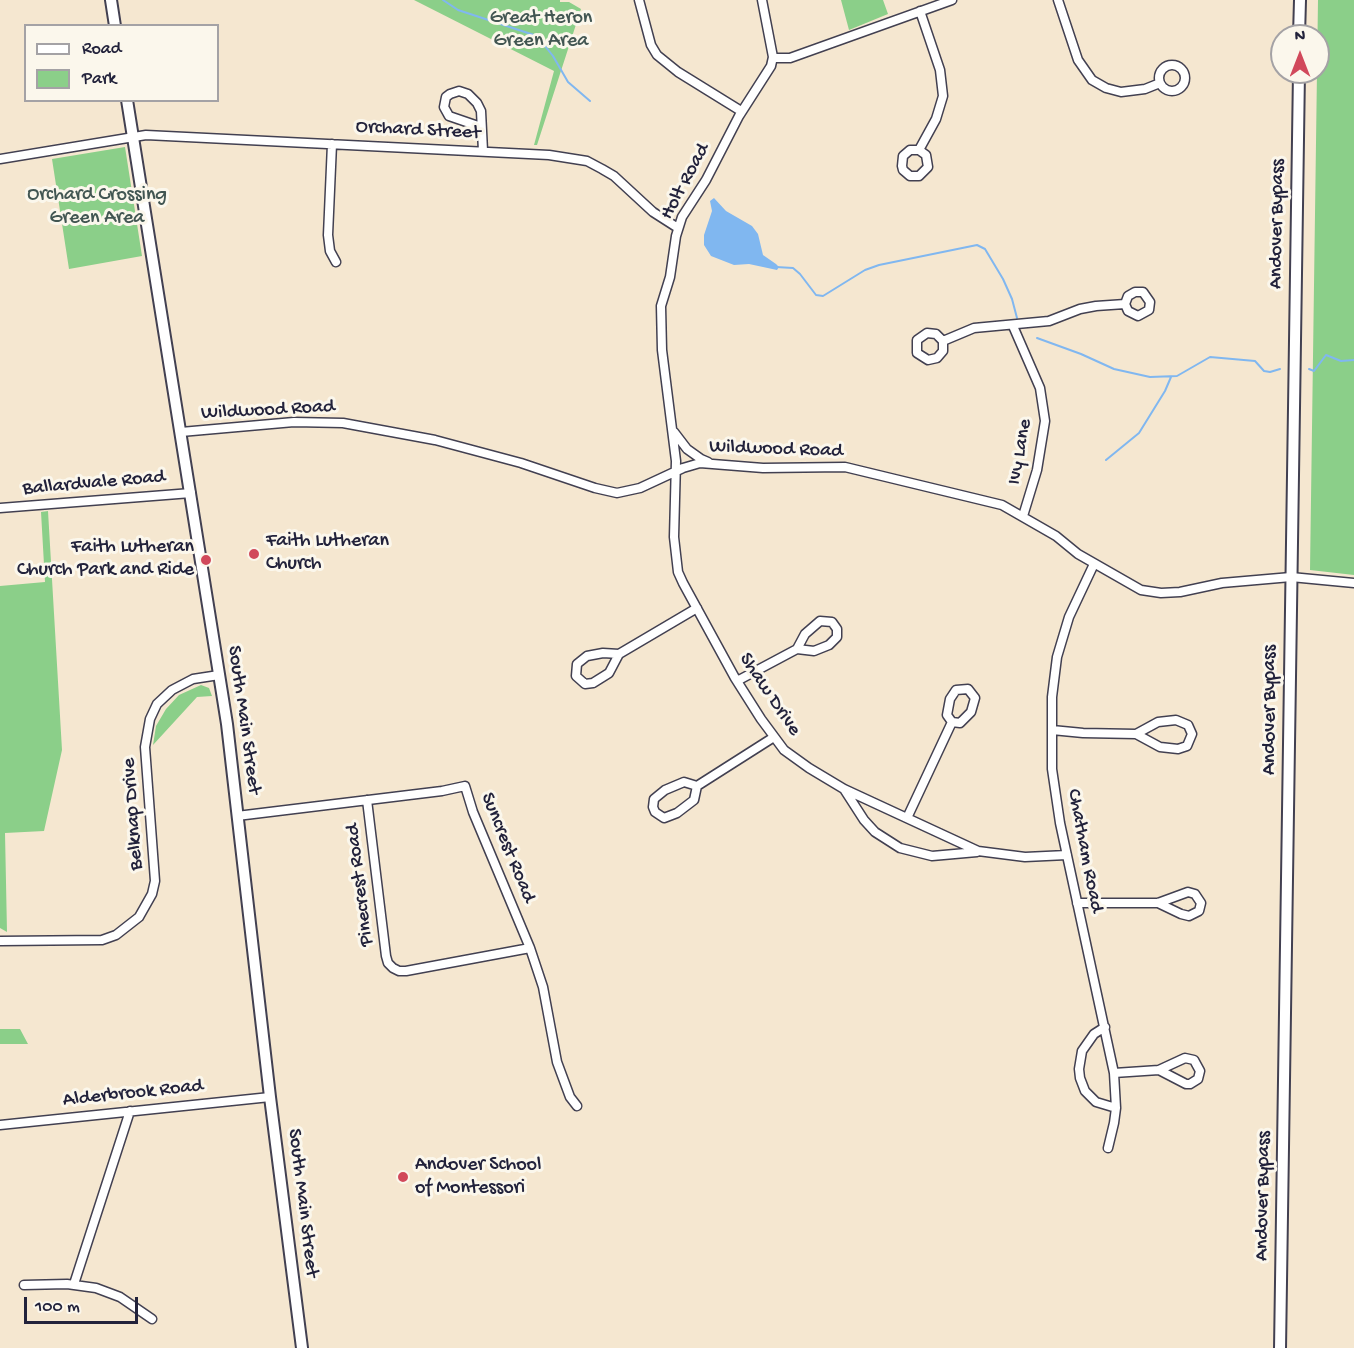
<!DOCTYPE html>
<html>
<head>
<meta charset="utf-8">
<style>
	body { margin:0 }
	#map { position:relative; width:1354px; height:1348px; overflow:hidden; background:#f5e7d0; font-family:"Gochi Hand",sans-serif }
	canvas { display:block }
	.legend { position:absolute; left:24px; top:24px; width:195px; height:78px; box-sizing:border-box; background:#fbf7ec; border:2px solid #a4a2a5; margin:0; padding:8px 10px; list-style:none; font-size:18px; color:#22223b }
	.legend li { display:flex; align-items:center; gap:12px; height:30px }
	.legend b { width:30px; border:2px solid #a4a2a5 }
	.north { position:absolute; left:1270px; top:24px; width:60px; height:60px; box-sizing:border-box; background:#fbf7ec; border:2px solid #a4a2a5; border-radius:50%; rotate:0deg; font-size:16px; font-weight:700; line-height:24px; text-align:center; color:#22223b }
	.north::after { content:''; display:block; margin:auto; width:21px; height:27px; background:#d1495b; clip-path:polygon(50% 0,100% 100%,50% 72%,0 100%) }
	.scale { position:absolute; left:24px; top:1297px; width:114px; height:27px; box-sizing:border-box; border:3px solid #22223b; border-top:0; padding-left:8px; font-size:18px; line-height:21px; white-space:nowrap; color:#22223b; -webkit-text-stroke:4px #fbf7ec; paint-order:stroke }
</style>
</head>
<body>
<div id="map">
<canvas width="1354" height="1348"></canvas>
<ul class="legend">
<li><b style="height:8px;background:#fff"></b>Road</li>
<li><b style="height:16px;background:#8bcf89"></b>Park</li>
</ul>
<div class="north">N</div>
<div class="scale">100 m</div>
</div>
<script>
const c = document.querySelector('canvas').getContext('2d');
c.lineJoin = 'round';
function paint(path, color) {
  c.fillStyle = color;
  c.fill(path, 'evenodd');
}
function poly(rows) {
  const path = new Path2D();
  for (const r of rows) {
    if (r.length === 3) {
      path.moveTo(r[0] + r[2], r[1]);
      path.arc(r[0], r[1], r[2], 0, 2 * Math.PI);
      continue;
    }
    path.moveTo(r[0], r[1]);
    for (let i = 2; i < r.length; i += 2) path.lineTo(r[i], r[i + 1]);
  }
  return path;
}
function stroke(path, color, width, dash) {
  c.strokeStyle = color;
  c.lineWidth = width;
  c.lineCap = dash ? 'butt' : 'round';
  c.setLineDash(dash || []);
  c.stroke(path);
}
function drawText(font, color, halo, rows, align = 'center') {
  c.font = font + ' "Gochi Hand",sans-serif';
  c.lineWidth = 6;
  c.setLineDash([]);
  c.textBaseline = 'middle';
  c.strokeStyle = halo;
  c.fillStyle = color;
  for (const [text, x, y, turn = 0] of rows) {
    c.save();
    c.translate(x, y);
    c.rotate((+turn || 0) * Math.PI / 180);
    c.textAlign = isNaN(turn) ? turn : align;
    if (halo) c.strokeText(text, 0, 0);
    c.fillText(text, 0, 0);
    c.restore();
  }
}
paint(poly([
	[414,0,560,0,560,2,569,2,581,9,537,145,534,145,554,71],
	[841,0,883,0,888,14,849,30],
	[1318,0,1354,0,1354,575,1310,570],
	[125,147,142,256,69,269,52,159],
	[48,511,62,750,44,831,5,833,7,932,0,928,0,586,45,582,41,512],
	[201,685,209,688,212,696,197,697,153,745,156,726,166,709,179,695],
	[0,1029,20,1029,28,1044,0,1044]
]), '#8bcf89');
paint(poly([
	[714,198,726,211,752,226,758,234,763,255,776,264,779,267,777,270,749,264,734,265,711,256,704,245,704,235,712,211,710,201]
]), '#80b7f0');
stroke(poly([
	[443,0,458,10,537,36,553,56,568,82,590,101],
	[776,267,793,268,800,274,816,295,823,296,865,270,879,265,977,245,985,249,1003,279,1012,299,1017,318],
	[1037,338,1081,354,1114,369,1150,377,1177,376,1210,357,1255,361,1264,371,1270,372,1280,369],
	[1309,369,1314,371,1326,355,1341,361,1354,360],
	[1106,460,1139,433,1165,391,1171,377]
]), '#80b7f0', 2);
const minor = poly([
	[639,0,651,45,657,55,678,72,741,111],
	[762,0,773,57,771,66,739,116,706,180,682,217,676,236,670,277,661,306,662,350,676,461,674,537,678,572,683,583,735,678,761,719,784,750,809,768,844,789,978,851,1025,857,1067,855],
	[1058,0,1078,60,1092,80,1106,88,1121,92,1145,89,1160,83],
	[773,58,790,58,952,0],
	[1172,78,13],
	[481,127,449,116,444,107,446,97,450,94,459,91,468,94,477,103,481,111,483,151],
	[332,144,328,235,330,251,336,262],
	[919,150,926,155,928,167,919,176,910,176,903,170,902,166,903,156,910,150,919,150,936,119,943,96,940,70,920,11],
	[0,159,146,135,549,155,587,161,602,169,614,176,653,212,678,228],
	[1013,326,1040,388,1045,421,1037,470,1023,516],
	[943,341,943,351,937,358,928,360,917,353,917,340,927,333,936,334,943,341,974,328,1049,321,1080,309,1096,306,1125,304,1128,311,1138,316,1149,310,1150,302,1143,292,1135,292,1128,296,1125,304],
	[181,432,294,422,343,423,435,440,521,463,595,488,617,493,640,488,683,468,700,463,763,468,845,467,1002,505,1056,536,1078,554,1141,590,1161,593,1180,592,1222,583,1291,577,1354,583],
	[674,432,687,449,701,459,708,462],
	[0,508,191,493],
	[1094,564,1069,617,1057,657,1052,697,1052,769,1060,823,1114,1073,1116,1108,1114,1123,1108,1148],
	[619,654,609,673,593,683,585,684,576,676,577,664,587,656,603,653,619,654,697,608],
	[737,681,797,649,805,634,820,621,832,622,837,629,837,637,829,645,814,651,797,649],
	[1052,730,1083,733,1136,734,1158,722,1176,720,1188,725,1192,734,1187,746,1178,749,1160,747,1136,734],
	[697,786,684,782,665,790,654,799,653,807,655,812,664,818,677,813,694,800,697,786,774,737],
	[844,789,864,820,875,832,900,848,932,856,977,852],
	[367,800,386,956,388,963,393,968,399,971,406,971,530,948],
	[237,816,442,791,465,786,473,812,530,948,543,987,557,1062,570,1097,577,1106],
	[907,818,952,722,960,723,971,712,975,698,968,689,956,690,950,699,947,715,952,722],
	[1077,903,1158,903,1188,892,1195,894,1201,903,1199,911,1189,916,1181,914,1158,903],
	[0,941,102,940,116,935,139,917,152,894,155,881,145,747,150,719,157,704,172,690,193,679,219,675],
	[1105,1027,1094,1034,1082,1051,1079,1069,1080,1078,1085,1091,1096,1102,1116,1108],
	[1114,1073,1159,1070,1185,1058,1194,1060,1200,1071,1198,1079,1190,1084,1186,1084,1159,1070],
	[0,1125,270,1097],
	[74,1284,130,1111],
	[24,1285,67,1284,96,1288,120,1297,152,1319]
]);
const major = poly([
	[111,0,115,26],
	[1299,36,1300,0],
	[127,100,227,724,270,1097,302,1348],
	[1280,1348,1299,72]
]);
stroke(minor, '#424051', 11);
stroke(major, '#424051', 14);
stroke(minor, '#fff', 8);
stroke(major, '#fff', 10);
for (const [x, y, r, color] of [
	[254,554,6,"#d1495b"],
	[206,560,6,"#d1495b"],
	[403,1177,6,"#d1495b"]
]) {
  const dot = new Path2D();
  dot.arc(x, y, r, 0, 2 * Math.PI);
  c.fillStyle = color;
  c.fill(dot);
  stroke(dot, '#fbf7ec', 2);
}
drawText('20px', '#425652', '#fbf7ec', [
	["Great Heron",541,19],
	["Green Area",541,42],
	["Orchard Crossing",97,196],
	["Green Area",97,219]
]);
drawText('20px', '#22223b', '#fbf7ec', [
	["Orchard Street",418,131,3],
	["Holt Road",686,182,-62],
	["Andover Bypass",1278,224,-89],
	["Wildwood Road",268,411,-3],
	["Wildwood Road",776,450,2],
	["Ivy Lane",1021,452,-80],
	["Ballardvale Road",94,484,-5],
	["Shaw Drive",769,695,56],
	["Andover Bypass",1271,710,-90],
	["South Main Street",243,720,82],
	["Belknap Drive",134,814,-94],
	["Suncrest Road",507,848,68],
	["Chatham Road",1084,851,79],
	["Pinecrest Road",361,885,-97],
	["Alderbrook Road",133,1094,-6],
	["Andover Bypass",1264,1196,-89],
	["South Main Street",302,1203,83]
]);
drawText('20px', '#22223b', '#fbf7ec', [
	["Faith Lutheran",266,542],
	["Church",266,565],
	["Faith Lutheran",194,548,"right"],
	["Church Park and Ride",194,571,"right"],
	["Andover School",415,1166],
	["of Montessori",415,1189]
], 'left');
</script>
</body>
</html>
